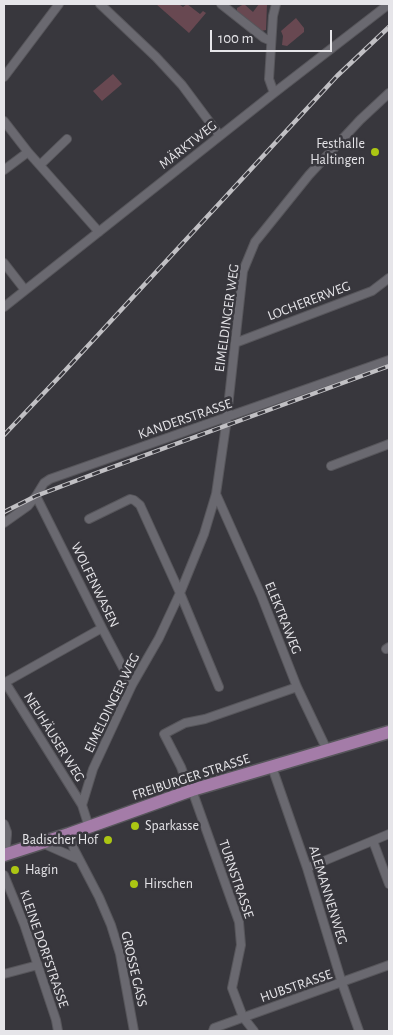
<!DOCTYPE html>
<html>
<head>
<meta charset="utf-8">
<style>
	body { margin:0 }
	#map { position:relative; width:393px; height:1035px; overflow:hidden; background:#38373d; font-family:"Alegreya Sans",sans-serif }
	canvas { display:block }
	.frame { position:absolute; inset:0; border:5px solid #e6e5e9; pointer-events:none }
	.scale { position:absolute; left:210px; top:30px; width:122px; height:22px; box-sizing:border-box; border:2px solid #e6e5e9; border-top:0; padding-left:6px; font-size:15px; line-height:18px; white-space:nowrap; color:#e6e5e9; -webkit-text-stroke:4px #38373d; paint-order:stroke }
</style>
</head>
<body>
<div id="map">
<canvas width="393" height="1035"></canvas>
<div class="frame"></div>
<div class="scale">100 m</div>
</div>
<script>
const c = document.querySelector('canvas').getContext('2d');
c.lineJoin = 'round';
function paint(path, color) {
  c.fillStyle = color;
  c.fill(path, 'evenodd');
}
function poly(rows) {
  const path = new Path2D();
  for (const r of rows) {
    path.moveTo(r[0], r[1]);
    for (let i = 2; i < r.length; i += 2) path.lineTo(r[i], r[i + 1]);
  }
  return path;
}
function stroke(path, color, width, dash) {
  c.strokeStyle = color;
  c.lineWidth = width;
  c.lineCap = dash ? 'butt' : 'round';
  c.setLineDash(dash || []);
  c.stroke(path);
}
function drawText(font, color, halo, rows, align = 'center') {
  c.font = font + ' "Alegreya Sans",sans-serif';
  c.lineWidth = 5;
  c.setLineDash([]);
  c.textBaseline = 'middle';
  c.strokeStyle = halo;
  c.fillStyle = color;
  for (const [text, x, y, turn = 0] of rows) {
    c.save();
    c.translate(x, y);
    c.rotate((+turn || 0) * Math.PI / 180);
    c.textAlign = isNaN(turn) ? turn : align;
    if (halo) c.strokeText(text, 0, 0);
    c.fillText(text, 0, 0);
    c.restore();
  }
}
paint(poly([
	[156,4,180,4,180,5,183,7,187,4,200,14,203,11,206,13,189,33],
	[244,4,253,12,259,4,267,4,266,30,261,31,237,12,237,8],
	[296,18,304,28,304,32,287,46,282,45,283,36,281,31],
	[113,74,122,84,102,101,93,91]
]), '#684851');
const street = poly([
	[100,4,156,57,182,85,220,136],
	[221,4,264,38,271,41],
	[4,77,59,4],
	[274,93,269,79,273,16,276,4],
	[4,121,28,152,99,232],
	[40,165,67,139],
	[4,170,28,152],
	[4,263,25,290],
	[4,307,274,93,389,4],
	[235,343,372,291,389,278],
	[331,466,389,444],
	[216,494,261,595,297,687,327,750],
	[36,496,102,628,132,685],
	[89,519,130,499,134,500,140,505,180,593,219,687],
	[4,523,28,506,36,496,44,483,50,479,389,360],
	[386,649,389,647],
	[5,682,82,805],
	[4,683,102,628],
	[272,767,307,868,342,983,359,1031],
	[4,824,7,832,7,835,5,855,4,854],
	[89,827,82,805,93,769,132,685,159,638,180,593,204,534,216,494,226,425,243,271,255,242,309,175,360,120,389,93],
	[69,834,74,849,99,897,111,925,120,954,134,1031],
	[373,841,389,884],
	[42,843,78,859],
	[307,868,389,834],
	[4,875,24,924,56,1020,58,1031],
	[4,974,38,965],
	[213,1031,214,1028,389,965],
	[254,1031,243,1017,232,988,241,945,239,922,192,790,188,787,181,767,164,734,185,723,205,719,297,687]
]);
const primary = poly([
	[4,855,69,834,192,790,389,732]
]);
stroke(street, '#57565b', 10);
stroke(primary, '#57565b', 15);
stroke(street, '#6a6970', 8);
stroke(primary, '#a47ca8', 12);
const rail = poly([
	[4,435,61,375,337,76,389,27],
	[4,512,36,496,99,472,389,366]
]);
stroke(rail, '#c1c0c4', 4.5);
stroke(rail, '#38373d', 2.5, [8]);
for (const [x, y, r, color] of [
	[375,152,5,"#acc613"],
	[135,826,5,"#acc613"],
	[108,840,5,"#acc613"],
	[15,870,5,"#acc613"],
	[134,884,5,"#acc613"]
]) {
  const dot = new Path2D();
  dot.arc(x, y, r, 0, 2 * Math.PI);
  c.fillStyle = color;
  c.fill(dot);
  stroke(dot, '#38373d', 2);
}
drawText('14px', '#e6e5e9', '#38373d', [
	["Festhalle",365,144,"right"],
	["Haltingen",365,160,"right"],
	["Sparkasse",145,826],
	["Badischer Hof",98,840,"right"],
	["Hagin",25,870],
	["Hirschen",144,884]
], 'left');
drawText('14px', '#e6e5e9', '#38373d', [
	["MÄRKTWEG",188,145,-38],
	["LOCHERERWEG",309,301,-21],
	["EIMELDINGER WEG",227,318,-82],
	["KANDERSTRASSE",185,419,-19],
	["WOLFENWASEN",95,585,64],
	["ELEKTRAWEG",283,618,68],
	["EIMELDINGER WEG",112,703,-64],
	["NEUHÄUSER WEG",54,737,58],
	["FREIBURGER STRASSE",191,777,-18],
	["TURNSTRASSE",236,879,71],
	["ALEMANNENWEG",328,895,73],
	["KLEINE DORFSTRASSE",44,949,71],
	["GROSSE GASS",134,969,77],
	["HUBSTRASSE",296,986,-19]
]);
</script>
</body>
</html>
